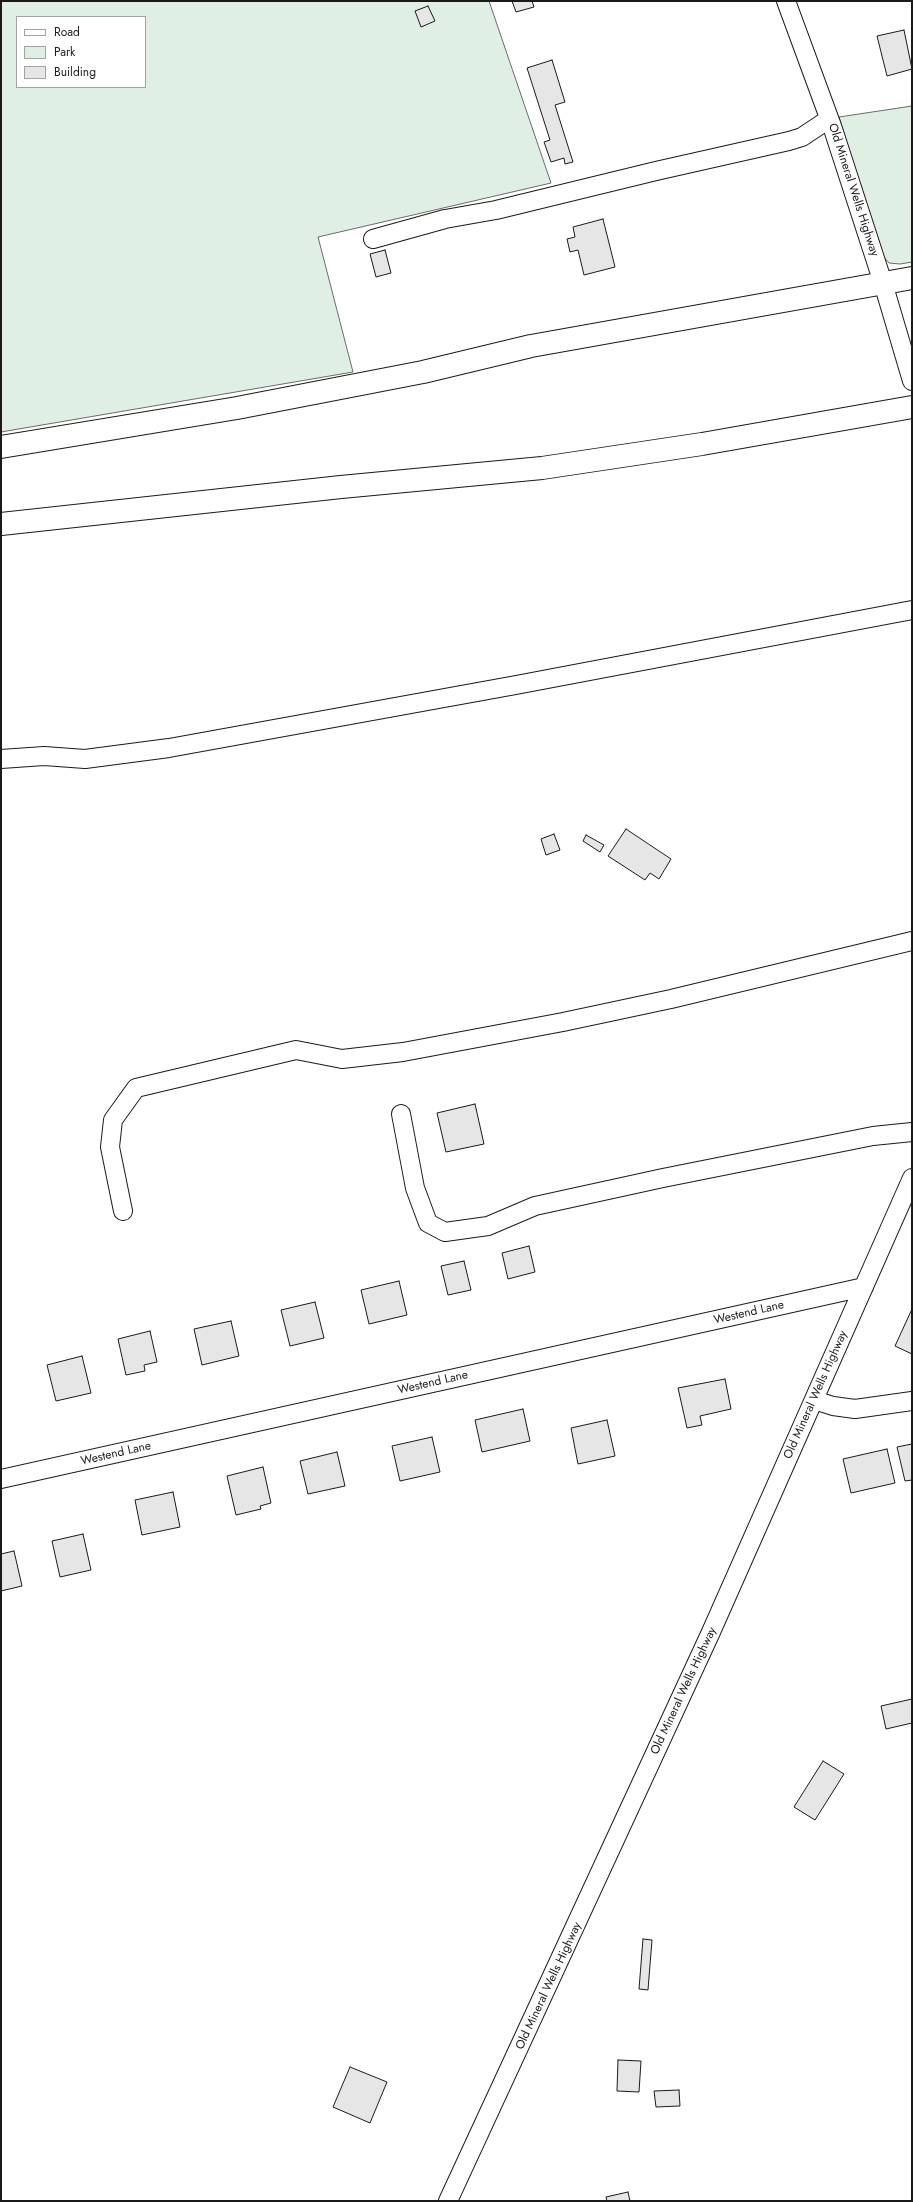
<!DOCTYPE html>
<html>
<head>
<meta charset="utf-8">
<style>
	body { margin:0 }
	#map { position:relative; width:913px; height:2202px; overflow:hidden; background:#fff; font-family:Jost,sans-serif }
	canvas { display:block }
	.frame { position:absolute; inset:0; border:2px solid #1a1a1a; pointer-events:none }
	.legend { position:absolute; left:16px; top:16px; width:130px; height:72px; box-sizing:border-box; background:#fff; border:1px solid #a3a3a3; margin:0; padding:5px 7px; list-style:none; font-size:12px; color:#1a1a1a }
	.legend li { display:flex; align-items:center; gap:8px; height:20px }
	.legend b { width:20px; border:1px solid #a3a3a3 }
</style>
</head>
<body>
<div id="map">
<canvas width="913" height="2202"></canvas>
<div class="frame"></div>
<ul class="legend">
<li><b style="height:5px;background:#fff"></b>Road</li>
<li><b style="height:11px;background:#e0efe3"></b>Park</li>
<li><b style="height:11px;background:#e6e6e6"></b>Building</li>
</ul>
</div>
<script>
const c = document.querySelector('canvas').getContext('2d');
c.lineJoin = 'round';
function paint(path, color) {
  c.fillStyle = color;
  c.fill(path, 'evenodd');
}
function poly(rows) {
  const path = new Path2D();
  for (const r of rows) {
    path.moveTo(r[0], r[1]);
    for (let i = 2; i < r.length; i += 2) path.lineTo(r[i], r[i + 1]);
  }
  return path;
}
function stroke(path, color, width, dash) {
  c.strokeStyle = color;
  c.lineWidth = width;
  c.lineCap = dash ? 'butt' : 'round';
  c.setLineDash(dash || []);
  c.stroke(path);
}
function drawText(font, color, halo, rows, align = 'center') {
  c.font = font + ' Jost,sans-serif';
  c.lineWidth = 3;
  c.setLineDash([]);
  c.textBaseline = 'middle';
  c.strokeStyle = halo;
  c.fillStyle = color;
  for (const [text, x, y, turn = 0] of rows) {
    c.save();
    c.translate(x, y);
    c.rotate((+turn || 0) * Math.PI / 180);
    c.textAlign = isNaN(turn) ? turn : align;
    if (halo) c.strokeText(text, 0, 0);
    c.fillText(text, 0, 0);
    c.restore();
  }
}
const green = poly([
	[1,1,489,1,551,183,318,237,353,372,1,432,1,1],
	[17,17,145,17,145,87,17,87,17,17],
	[912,106,912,262,900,264,889,263,881,254,839,117,912,106]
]);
paint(green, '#e0efe3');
stroke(green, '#6a6a6a', 1);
const building = poly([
	[512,1,532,1,534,7,516,12,512,1],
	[428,6,435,21,421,27,415,11,428,6],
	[904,30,912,69,887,76,877,36,904,30],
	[552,60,565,102,555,105,573,162,565,164,564,158,551,162,544,142,550,140,527,68,552,60],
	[603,219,615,267,584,275,578,250,570,252,567,239,575,237,573,227,603,219],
	[385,250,391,273,376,277,370,254,385,250],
	[626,829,671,859,659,879,650,873,645,880,608,856,626,829],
	[554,834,560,850,546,855,541,839,554,834],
	[586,835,604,845,600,852,583,841,586,835],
	[475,1104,484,1144,446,1152,437,1113,475,1104],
	[529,1246,535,1272,508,1279,502,1253,529,1246],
	[464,1261,471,1290,448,1295,441,1266,464,1261],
	[399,1281,407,1315,369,1324,361,1290,399,1281],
	[315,1302,324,1338,290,1346,281,1310,315,1302],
	[912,1309,912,1354,895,1346,912,1309],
	[231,1321,239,1356,202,1365,194,1329,231,1321],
	[150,1331,157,1362,144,1365,145,1371,126,1375,118,1339,150,1331],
	[82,1356,91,1393,56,1401,47,1365,82,1356],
	[725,1379,731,1409,700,1416,702,1425,687,1428,678,1388,725,1379],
	[523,1409,530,1441,482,1452,475,1420,523,1409],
	[607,1420,615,1456,578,1464,571,1428,607,1420],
	[432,1437,440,1472,400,1481,392,1446,432,1437],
	[912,1444,912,1480,905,1481,897,1447,912,1444],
	[887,1449,895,1483,851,1493,843,1459,887,1449],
	[337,1452,345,1486,308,1494,300,1461,337,1452],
	[263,1467,271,1503,260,1506,261,1509,236,1515,227,1476,263,1467],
	[173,1492,180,1527,142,1535,135,1500,173,1492],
	[83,1534,91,1570,60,1577,52,1541,83,1534],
	[14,1551,22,1586,1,1591,1,1554,14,1551],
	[912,1699,912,1723,886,1729,881,1706,912,1699],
	[823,1761,844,1774,815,1820,794,1807,823,1761],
	[643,1939,652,1940,648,1990,639,1989,643,1939],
	[618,2060,641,2061,639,2092,617,2091,618,2060],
	[350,2067,387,2082,370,2123,333,2107,350,2067],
	[679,2090,680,2106,656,2107,654,2091,679,2090],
	[628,2192,630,2201,607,2201,606,2197,628,2192]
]);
paint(building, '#e6e6e6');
stroke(building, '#1a1a1a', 1);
const minor = poly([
	[786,1,832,126,883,283,912,381],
	[373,239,445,219,496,210,656,171,789,141,802,137,829,119],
	[1,759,44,756,85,759,169,748,516,685,912,610],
	[401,1114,415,1188,428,1223,445,1232,488,1226,535,1206,663,1178,873,1136,912,1132],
	[123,1211,110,1147,113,1120,136,1088,296,1050,342,1059,403,1052,563,1022,671,999,912,941],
	[814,1400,833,1406,855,1409,912,1401],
	[1,1479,864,1287],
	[448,2201,711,1632,912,1178]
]);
const major = poly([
	[1,447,237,408,423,372,531,346,912,278],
	[1,524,341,487,542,468,702,444,912,407]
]);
stroke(minor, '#1a1a1a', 20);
stroke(major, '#1a1a1a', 24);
stroke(minor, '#fff', 18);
stroke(major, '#fff', 22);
drawText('12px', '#1a1a1a', '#fff', [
	["Old Mineral Wells Highway",853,190,72],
	["Westend Lane",749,1313,-13],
	["Westend Lane",433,1383,-13],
	["Old Mineral Wells Highway",816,1395,-66],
	["Westend Lane",116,1454,-13],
	["Old Mineral Wells Highway",684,1691,-65],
	["Old Mineral Wells Highway",549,1986,-65]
]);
</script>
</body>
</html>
